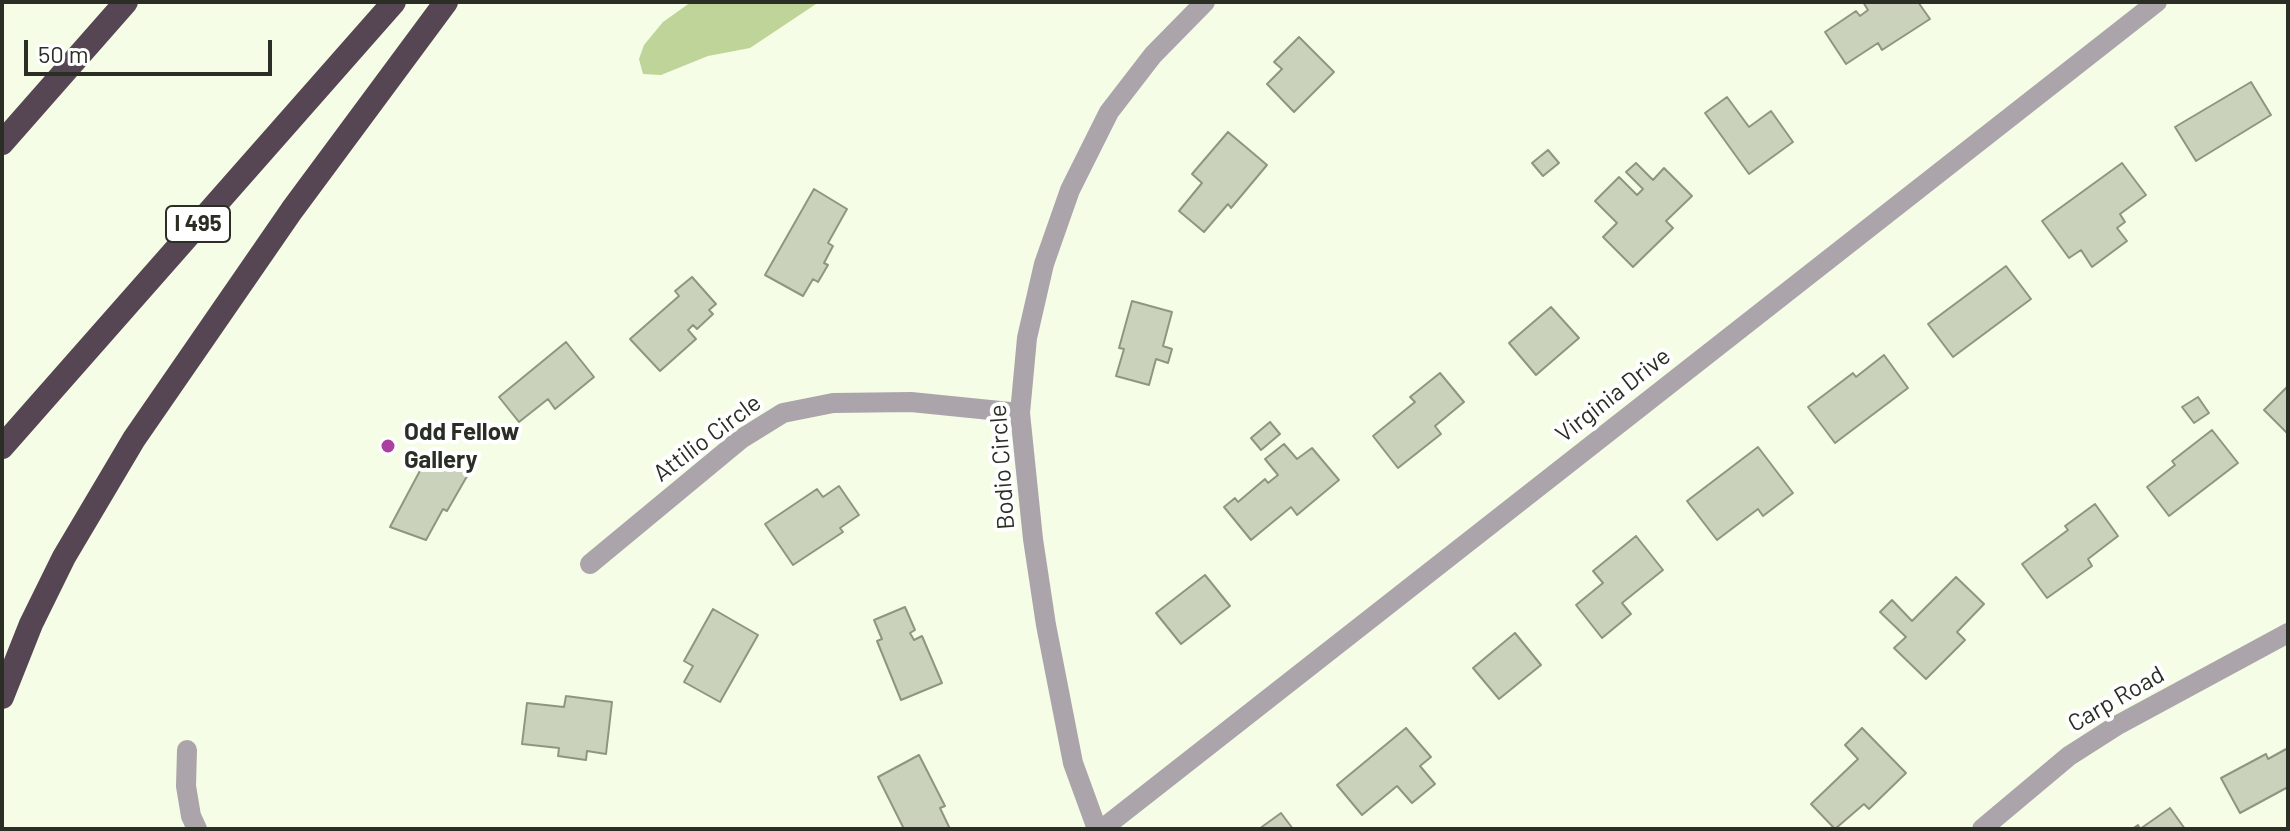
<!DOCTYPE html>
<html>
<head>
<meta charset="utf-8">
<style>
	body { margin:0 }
	#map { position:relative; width:2290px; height:831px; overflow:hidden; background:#f5fde7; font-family:Barlow,sans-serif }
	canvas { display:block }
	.frame { position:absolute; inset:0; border:4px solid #2b2e25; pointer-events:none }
	.scale { position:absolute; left:24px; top:40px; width:248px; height:36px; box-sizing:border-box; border:4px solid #2b2e25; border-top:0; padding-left:10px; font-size:24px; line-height:28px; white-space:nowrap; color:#2b2e25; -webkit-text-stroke:6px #fff; paint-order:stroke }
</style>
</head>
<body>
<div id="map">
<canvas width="2290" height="831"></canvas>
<div class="frame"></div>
<div class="scale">50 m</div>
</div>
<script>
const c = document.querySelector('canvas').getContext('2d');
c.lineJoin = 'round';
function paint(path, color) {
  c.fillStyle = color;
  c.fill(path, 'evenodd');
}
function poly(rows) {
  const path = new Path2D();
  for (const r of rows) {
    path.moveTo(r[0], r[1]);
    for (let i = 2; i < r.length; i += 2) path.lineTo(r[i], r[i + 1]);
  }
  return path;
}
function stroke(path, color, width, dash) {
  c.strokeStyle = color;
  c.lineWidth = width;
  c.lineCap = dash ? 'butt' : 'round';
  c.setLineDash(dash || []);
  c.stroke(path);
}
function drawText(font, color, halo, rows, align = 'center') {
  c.font = font + ' Barlow,sans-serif';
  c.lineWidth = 8;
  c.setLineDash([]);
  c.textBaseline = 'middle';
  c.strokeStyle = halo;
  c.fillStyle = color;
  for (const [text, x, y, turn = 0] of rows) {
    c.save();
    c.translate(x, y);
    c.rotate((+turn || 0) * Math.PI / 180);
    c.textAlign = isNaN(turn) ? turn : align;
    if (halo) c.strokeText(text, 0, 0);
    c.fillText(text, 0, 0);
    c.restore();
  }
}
paint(poly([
	[691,2,819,2,750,48,708,56,661,75,643,74,639,59,644,45,663,22]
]), '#bfd498');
const building = poly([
	[1863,2,1918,2,1930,19,1882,50,1878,43,1846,64,1825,32,1856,11,1860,16,1868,10,1863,2],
	[1299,37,1334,72,1294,112,1267,84,1282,69,1274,62,1299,37],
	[2251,82,2271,115,2196,161,2175,127,2251,82],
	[1727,97,1749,127,1771,111,1793,142,1749,174,1705,113,1727,97],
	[1228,132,1267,165,1231,208,1228,204,1204,232,1179,211,1202,183,1192,174,1228,132],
	[1548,150,1559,163,1543,176,1532,163,1548,150],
	[1636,163,1653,180,1664,168,1692,196,1666,221,1673,228,1633,267,1603,237,1617,223,1595,201,1619,177,1637,195,1643,189,1626,172,1636,163],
	[2122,163,2146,195,2120,214,2125,222,2117,228,2127,241,2092,267,2081,250,2069,258,2042,221,2122,163],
	[814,189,847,209,828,243,833,246,824,263,828,265,818,282,813,279,803,296,765,275,814,189],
	[2006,266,2031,299,1953,357,1928,324,2006,266],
	[692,277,716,304,709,310,713,314,697,329,693,325,688,330,696,339,660,371,630,339,679,296,675,291,692,277],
	[1132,301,1172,312,1163,346,1172,349,1168,363,1156,359,1149,385,1116,376,1124,349,1119,348,1132,301],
	[1551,307,1579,338,1536,375,1509,343,1551,307],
	[566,342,594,377,555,409,548,399,519,422,499,397,566,342],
	[1884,355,1908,388,1835,443,1808,407,1853,373,1856,377,1884,355],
	[1440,373,1464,402,1435,426,1441,434,1398,468,1373,436,1415,402,1410,397,1440,373],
	[2288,386,2288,434,2264,410,2288,386],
	[2198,397,2209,413,2194,423,2182,407,2198,397],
	[1270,422,1280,434,1261,450,1251,438,1270,422],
	[2212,430,2238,463,2169,516,2147,487,2175,465,2172,461,2212,430],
	[1284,444,1297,459,1312,448,1339,480,1297,515,1291,507,1251,540,1224,507,1235,498,1238,502,1265,479,1268,483,1278,475,1265,459,1284,444],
	[1758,447,1793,493,1763,516,1758,509,1717,540,1687,501,1758,447],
	[431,450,470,471,447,511,443,509,426,540,390,527,431,450],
	[839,486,859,515,840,528,843,532,793,565,765,524,817,489,823,497,839,486],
	[2095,504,2118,536,2088,559,2092,566,2047,598,2022,564,2068,530,2065,526,2095,504],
	[1636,536,1663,570,1622,603,1631,614,1602,638,1576,605,1603,583,1593,571,1636,536],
	[1205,575,1230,606,1181,644,1156,613,1205,575],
	[1956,577,1984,604,1957,632,1965,640,1926,679,1894,648,1906,637,1880,612,1892,600,1912,621,1956,577],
	[905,607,915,630,910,633,914,640,922,636,942,683,901,700,877,641,882,639,874,620,905,607],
	[713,609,758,635,720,702,684,682,693,666,684,661,713,609],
	[1515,633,1541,665,1499,699,1473,668,1515,633],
	[566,696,612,702,606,754,587,751,586,760,558,756,559,748,522,744,527,703,564,707,566,696],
	[1406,728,1431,757,1420,766,1435,784,1412,803,1397,786,1362,815,1337,785,1406,728],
	[1862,728,1906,773,1869,809,1864,804,1835,829,1811,804,1858,759,1845,745,1862,728],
	[2288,748,2288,787,2240,813,2221,778,2266,754,2268,759,2288,748],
	[919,755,945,806,940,808,950,829,904,829,878,777,919,755],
	[2170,808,2185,829,2132,829,2138,825,2140,829,2170,808],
	[1281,813,1293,829,1259,829,1281,813]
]);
paint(building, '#cad2bc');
stroke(building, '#8e9581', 2);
stroke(poly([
	[590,564,741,439,783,413,833,403,911,402,1020,413],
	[187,750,186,786,191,816,197,829],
	[1097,829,1073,763,1046,625,1033,539,1020,413,1027,338,1044,264,1070,190,1109,112,1153,55,1205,2],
	[1102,829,2157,2],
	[1982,829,2069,756,2116,726,2288,633]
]), '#aca4ab', 20);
stroke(poly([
	[2,143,126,2],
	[2,447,394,2],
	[2,697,31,624,64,557,134,439,292,210,446,2]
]), '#564653', 24);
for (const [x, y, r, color] of [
	[388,446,8,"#ac40a0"]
]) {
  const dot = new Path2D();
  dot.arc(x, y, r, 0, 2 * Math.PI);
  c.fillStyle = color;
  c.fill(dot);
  stroke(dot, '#fff', 3);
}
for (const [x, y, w] of [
	[198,224,64]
]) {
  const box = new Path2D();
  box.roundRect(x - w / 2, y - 18, w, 36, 6);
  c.fillStyle = '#fff';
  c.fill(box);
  stroke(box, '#2b2e25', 2);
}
drawText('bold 22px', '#2b2e25', null, [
	["I 495",198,224]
]);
drawText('24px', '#2b2e25', '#fff', [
	["Virginia Drive",1613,395,-38],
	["Attilio Circle",707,438,-37],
	["Bodio Circle",1002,467,-94],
	["Carp Road",2116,699,-30]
]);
drawText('bold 24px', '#2b2e25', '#fff', [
	["Odd Fellow",404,432],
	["Gallery",404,460]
], 'left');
</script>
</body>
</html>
